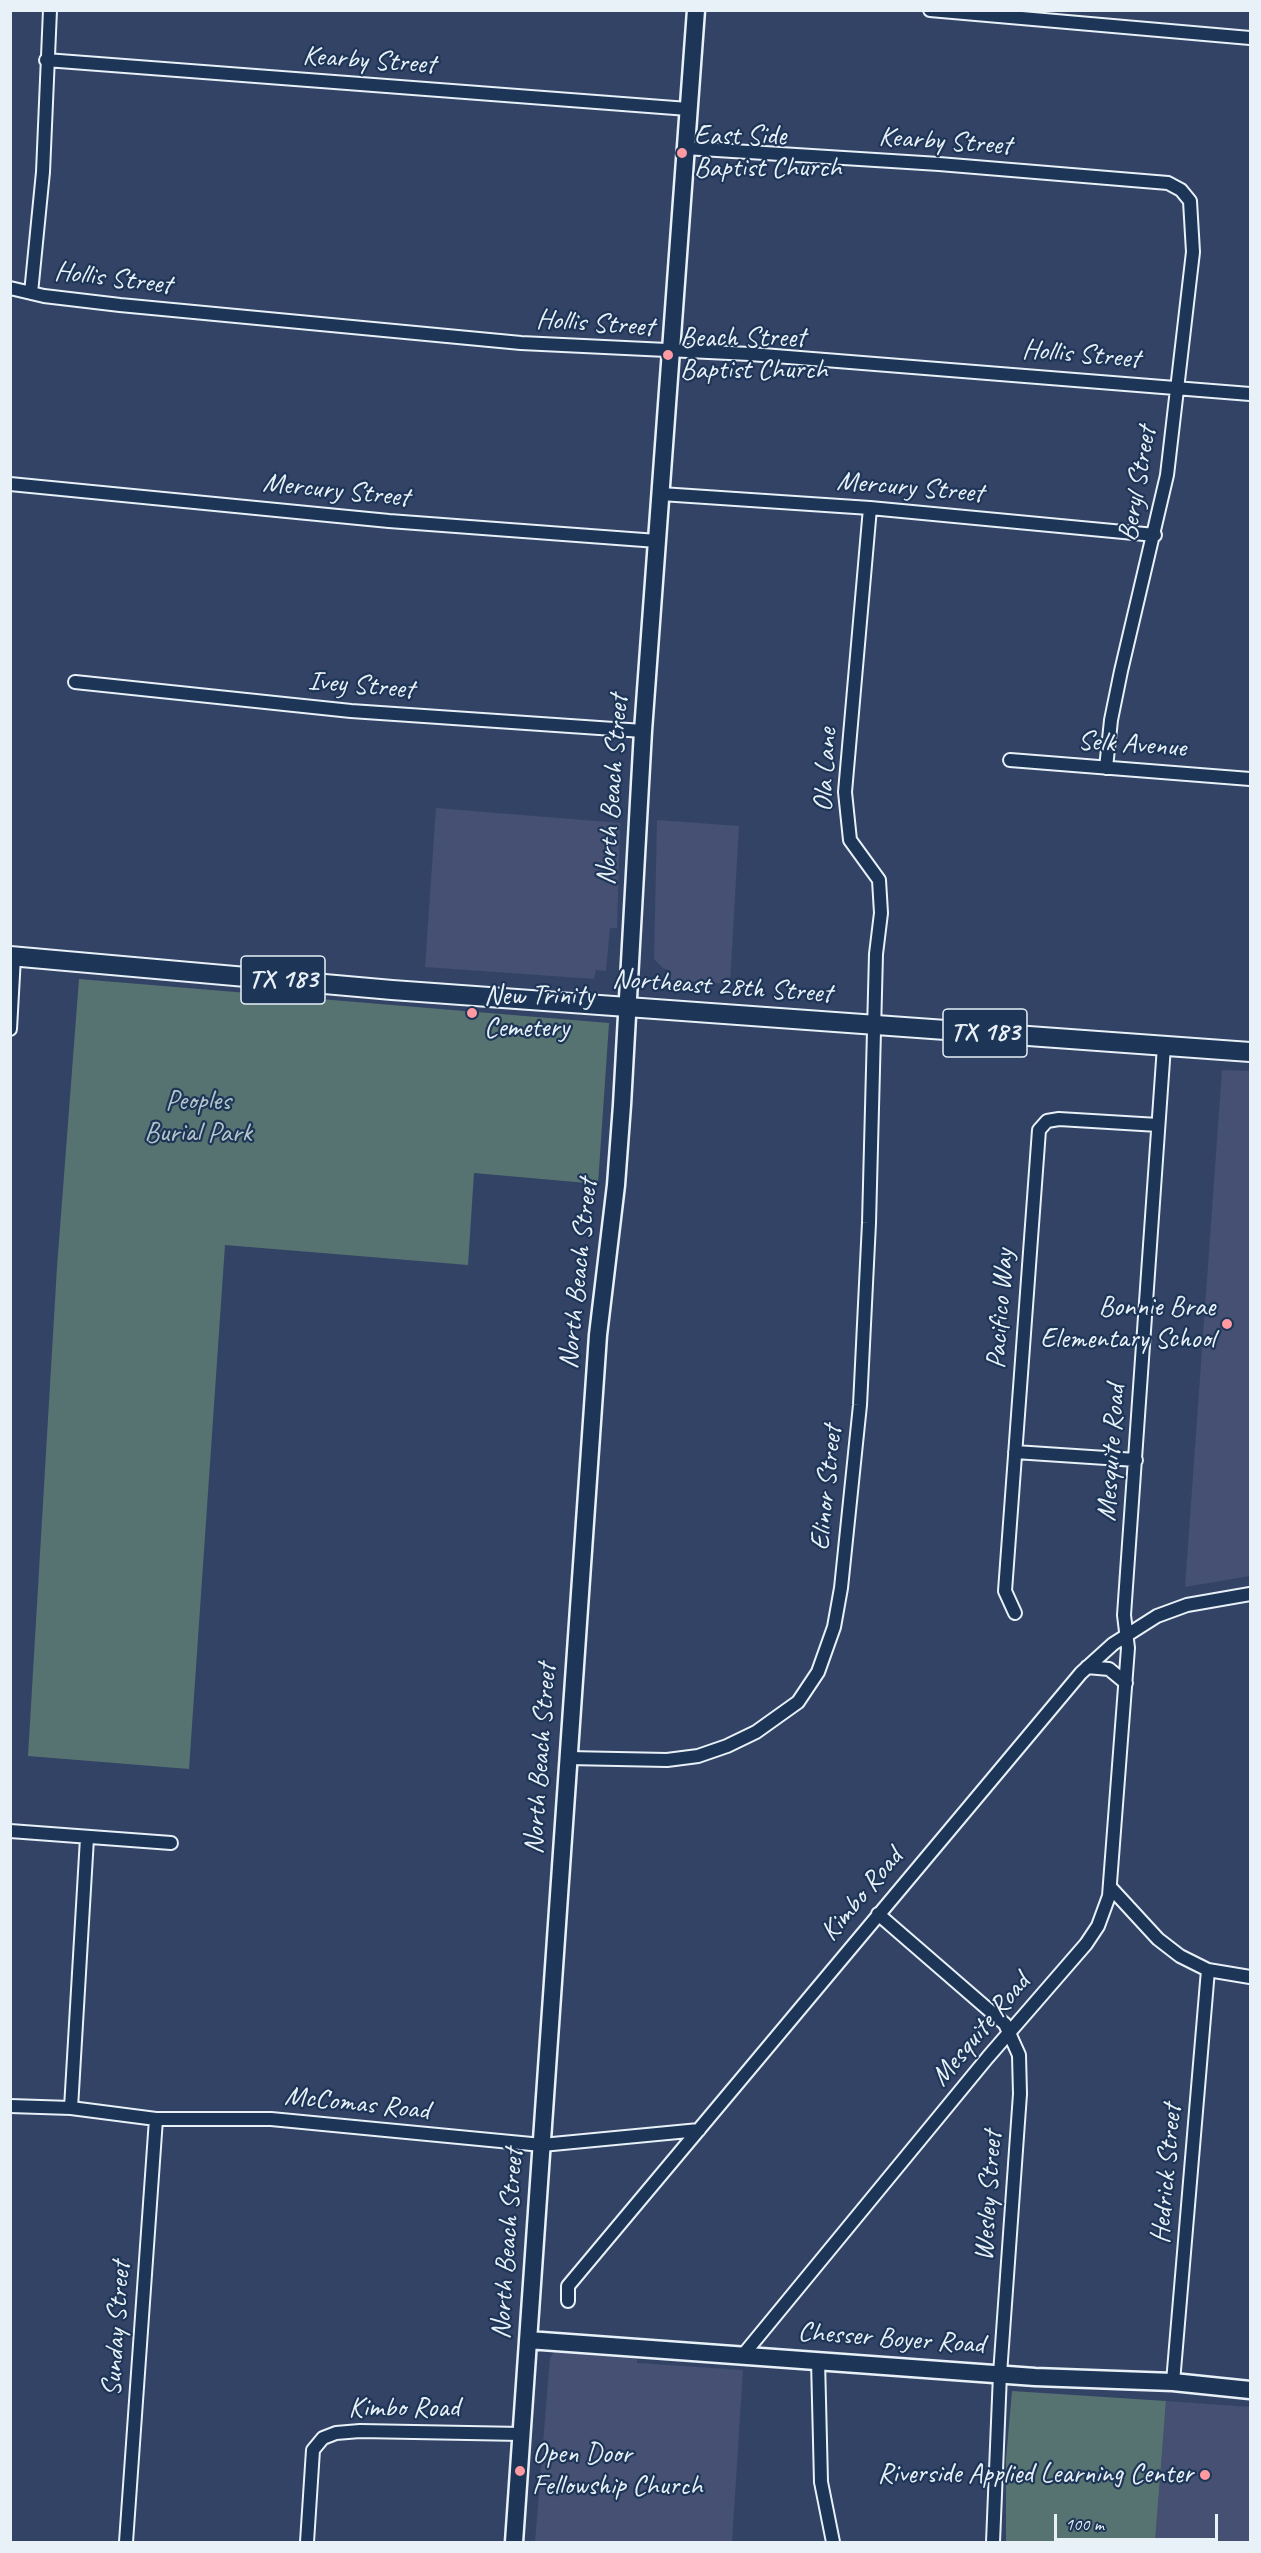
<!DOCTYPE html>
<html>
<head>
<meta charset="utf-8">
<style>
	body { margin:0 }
	#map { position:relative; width:1261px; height:2553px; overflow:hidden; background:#334366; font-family:Caveat,sans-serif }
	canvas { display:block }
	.frame { position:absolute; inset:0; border:12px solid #e8f1f8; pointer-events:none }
	.scale { position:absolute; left:1054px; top:2514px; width:164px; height:27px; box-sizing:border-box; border:3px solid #e8f1f8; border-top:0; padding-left:8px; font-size:18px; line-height:21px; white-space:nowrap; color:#e8f1f8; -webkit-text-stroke:4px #1d3557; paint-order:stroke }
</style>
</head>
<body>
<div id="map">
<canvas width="1261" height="2553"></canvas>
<div class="frame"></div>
<div class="scale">100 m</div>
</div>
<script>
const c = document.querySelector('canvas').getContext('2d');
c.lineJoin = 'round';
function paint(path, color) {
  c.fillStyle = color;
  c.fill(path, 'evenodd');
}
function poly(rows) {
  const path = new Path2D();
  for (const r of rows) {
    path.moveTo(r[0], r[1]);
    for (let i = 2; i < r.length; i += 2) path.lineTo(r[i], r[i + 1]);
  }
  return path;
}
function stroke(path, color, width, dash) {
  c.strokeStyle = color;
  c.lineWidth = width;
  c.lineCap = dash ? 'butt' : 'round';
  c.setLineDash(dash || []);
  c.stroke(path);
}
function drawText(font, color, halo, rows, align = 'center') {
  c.font = font + ' Caveat,sans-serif';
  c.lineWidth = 4.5;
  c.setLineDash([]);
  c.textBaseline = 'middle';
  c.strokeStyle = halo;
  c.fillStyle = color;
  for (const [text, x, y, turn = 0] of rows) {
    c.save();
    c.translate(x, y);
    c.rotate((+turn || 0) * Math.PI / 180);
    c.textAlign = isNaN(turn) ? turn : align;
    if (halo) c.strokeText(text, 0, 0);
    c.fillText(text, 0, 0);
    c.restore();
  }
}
paint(poly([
	[436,808,620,823,617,928,610,928,606,971,596,970,594,979,425,967],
	[657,820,739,826,730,984,671,980,671,971,663,968,654,959],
	[1222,1070,1250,1071,1250,1576,1185,1587],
	[554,2352,637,2359,637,2363,743,2370,732,2542,535,2542,550,2358],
	[1166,2401,1250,2407,1250,2542,1155,2542]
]), '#455073');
paint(poly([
	[79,979,609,1023,598,1184,474,1173,468,1265,225,1245,189,1769,28,1756,57,1267],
	[1012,2391,1166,2401,1155,2542,1006,2542,1006,2459]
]), '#567371');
const street = poly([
	[930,10,1250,38],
	[46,60,688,109],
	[685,148,939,164,1168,183,1181,190,1190,201,1193,252,1167,475,1121,671,1111,720,1106,768],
	[10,288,44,296,120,305,521,343,750,354,1250,394],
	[31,293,43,172,50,10],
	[10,484,389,521,657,541],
	[661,494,870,508,1155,535],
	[75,682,351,711,643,731],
	[1010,760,1250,779],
	[10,1029,14,957],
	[1015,1452,1136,1460],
	[1015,1613,1005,1591,1039,1130,1047,1121,1059,1119,1158,1125],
	[1087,1667,1109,1669,1126,1683],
	[568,1758,667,1760,698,1756,727,1746,756,1732,798,1702,818,1672,834,1627,841,1588,860,1405,869,1223,876,954,881,913,879,880,850,840,845,792,870,508],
	[10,1831,171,1843],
	[1111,1888,1158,1939,1180,1956,1208,1970,1250,1977],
	[878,1914,1005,2024,1019,2055,1020,2094,1000,2374,993,2542],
	[10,2106,71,2108,156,2119,271,2119,542,2145,699,2130],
	[71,2108,87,1838],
	[568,2301,568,2286,1081,1673,1113,1644,1157,1616,1187,1605,1250,1594],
	[743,2355,988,2057,1086,1944,1098,1926,1109,1896,1128,1648,1124,1615,1164,1046],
	[818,2360,821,2482,833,2542],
	[1173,2382,1208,1970],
	[126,2542,156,2119],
	[307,2542,313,2450,323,2438,336,2433,360,2431,522,2434]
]);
const secondary = poly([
	[528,2340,1035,2377,1173,2382,1250,2390],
	[514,2542,598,1335,616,1185,622,1105,643,731,696,10]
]);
const primary = poly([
	[10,956,392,990,1250,1052]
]);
stroke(street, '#e8f1f8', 16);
stroke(secondary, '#e8f1f8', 21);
stroke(primary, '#e8f1f8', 22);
stroke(street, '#1d3557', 12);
stroke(secondary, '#1d3557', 16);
stroke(primary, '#1d3557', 18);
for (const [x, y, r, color] of [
	[682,153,6,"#ff9aa2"],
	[668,355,6,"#ff9aa2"],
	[472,1013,6,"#ff9aa2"],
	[1227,1324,6,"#ff9aa2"],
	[520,2471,6,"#ff9aa2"],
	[1205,2475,6,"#ff9aa2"]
]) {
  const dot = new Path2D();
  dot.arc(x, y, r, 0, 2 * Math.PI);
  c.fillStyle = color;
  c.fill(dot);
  stroke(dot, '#1d3557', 2);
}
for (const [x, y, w] of [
	[283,980,84],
	[985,1033,84]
]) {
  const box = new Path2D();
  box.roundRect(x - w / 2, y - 24, w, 48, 4.5);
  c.fillStyle = '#1d3557';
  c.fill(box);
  stroke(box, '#e8f1f8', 1.5);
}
drawText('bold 27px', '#e8f1f8', null, [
	["TX 183",283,980],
	["TX 183",985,1033]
]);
drawText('28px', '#e8f1f8', '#1d3557', [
	["Kearby Street",369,61,4],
	["Kearby Street",945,142,4],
	["Hollis Street",113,279,7],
	["Hollis Street",595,324,4],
	["Hollis Street",1081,355,5],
	["Beryl Street",1138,484,-80],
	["Mercury Street",910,488,5],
	["Mercury Street",336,491,6],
	["Ivey Street",361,686,5],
	["Selk Avenue",1132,745,4],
	["Ola Lane",826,770,-87],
	["North Beach Street",613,790,-86],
	["Northeast 28th Street",722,987,4],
	["North Beach Street",579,1274,-84],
	["Pacifico Way",1001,1309,-86],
	["Mesquite Road",1112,1453,-86],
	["Elinor Street",827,1488,-84],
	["North Beach Street",541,1759,-86],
	["Kimbo Road",862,1895,-50],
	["Mesquite Road",981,2030,-50],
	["McComas Road",357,2104,6],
	["Hedrick Street",1167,2174,-85],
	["Wesley Street",989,2196,-86],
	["North Beach Street",508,2244,-86],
	["Sunday Street",117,2329,-86],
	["Chesser Boyer Road",891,2339,4],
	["Kimbo Road",404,2409]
]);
drawText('28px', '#e8f1f8', '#1d3557', [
	["East Side",694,137],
	["Baptist Church",694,169],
	["Beach Street",680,339],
	["Baptist Church",680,371],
	["New Trinity",484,997],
	["Cemetery",484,1029],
	["Bonnie Brae",1215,1308,"right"],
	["Elementary School",1215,1340,"right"],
	["Open Door",532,2455],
	["Fellowship Church",532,2487],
	["Riverside Applied Learning Center",1193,2475,"right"]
], 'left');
drawText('28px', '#b5c5c9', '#1d3557', [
	["Peoples",198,1102],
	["Burial Park",198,1134]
]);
</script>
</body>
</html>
